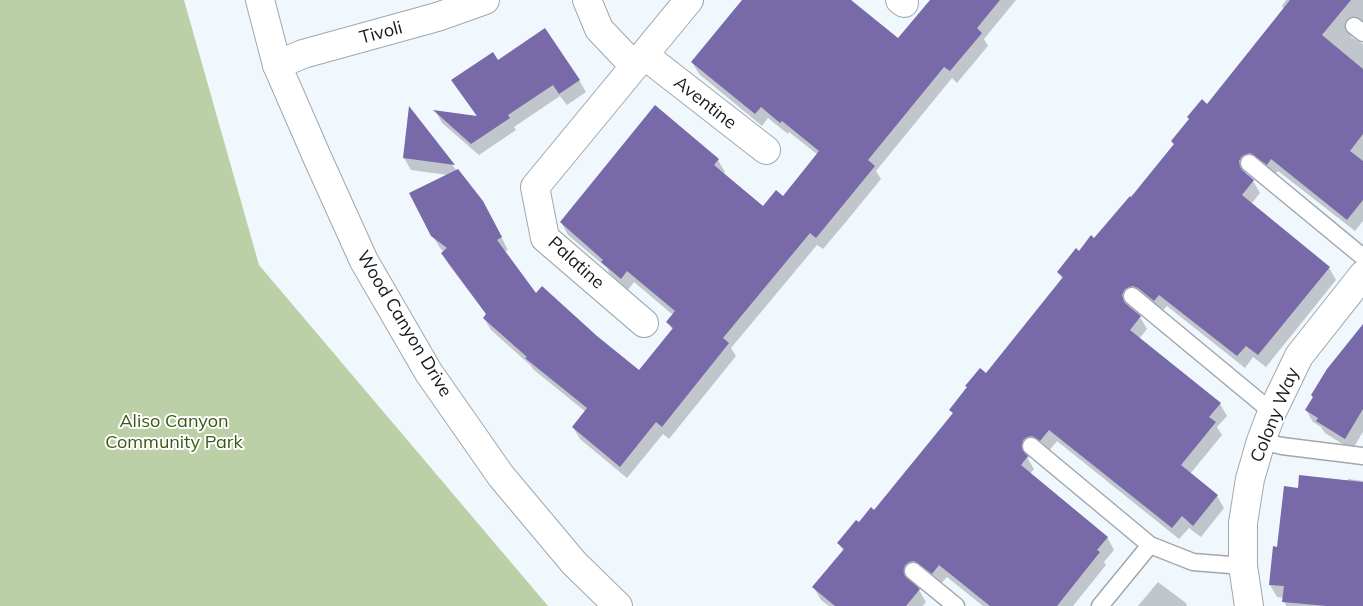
<!DOCTYPE html>
<html>
<head>
<meta charset="utf-8">
<style>
	body { margin:0 }
	canvas { display:block; background:#f0f8fe }
</style>
</head>
<body>
<canvas width="1363" height="606"></canvas>
<script>
const c = document.querySelector('canvas').getContext('2d');
c.lineJoin = 'round';
function paint(path, color) {
  c.fillStyle = color;
  c.fill(path, 'evenodd');
}
function poly(rows) {
  const path = new Path2D();
  for (const r of rows) {
    path.moveTo(r[0], r[1]);
    for (let i = 2; i < r.length; i += 2) path.lineTo(r[i], r[i + 1]);
  }
  return path;
}
function stroke(path, color, width, dash) {
  c.strokeStyle = color;
  c.lineWidth = width;
  c.lineCap = dash ? 'butt' : 'round';
  c.setLineDash(dash || []);
  c.stroke(path);
}
function drawText(font, color, halo, rows, align = 'center') {
  c.font = font + ' Mulish,sans-serif';
  c.lineWidth = 4;
  c.setLineDash([]);
  c.textBaseline = 'middle';
  c.strokeStyle = halo;
  c.fillStyle = color;
  for (const [text, x, y, turn = 0] of rows) {
    c.save();
    c.translate(x, y);
    c.rotate((+turn || 0) * Math.PI / 180);
    c.textAlign = isNaN(turn) ? turn : align;
    if (halo) c.strokeText(text, 0, 0);
    c.fillText(text, 0, 0);
    c.restore();
  }
}
paint(poly([
	[0,0,184,0,259,265,548,606,0,606]
]), '#bbd0a6');
paint(poly([
	[743,0,834,0,898,40,931,0,1016,0,984,39,988,46,957,83,952,78,876,171,881,179,845,223,823,249,817,245,731,348,736,356,669,439,663,434,627,478,580,439,573,427,586,412,534,370,530,365,491,330,484,318,487,315,449,265,442,253,444,252,440,248,432,235,448,175,411,170,404,158,410,109,490,215,508,250,504,252,536,295,596,337,640,372,673,331,668,322,673,315,634,282,628,290,610,274,607,268,568,235,561,222,718,160,725,172,723,174,763,208,783,198,818,155,789,132,788,134,768,118,762,126,699,74,692,62],
	[1286,0,1363,0,1363,28,1353,32,1351,37,1363,44,1363,221,1355,231,1278,171,1274,176,1248,168,1245,174,1253,181,1260,193,1251,204,1329,268,1336,280,1266,367,1253,357,1245,368,1167,306,1161,312,1131,301,1128,308,1140,317,1147,329,1139,339,1220,404,1227,416,1217,427,1222,435,1190,474,1217,496,1224,508,1201,537,1189,528,1179,539,1057,441,1048,452,1030,451,1028,459,1034,469,1030,474,1107,537,1114,550,1104,562,1106,565,1073,606,983,606,947,577,940,585,912,577,910,582,919,590,926,602,923,606,829,606,821,600,814,588,844,552,839,544,874,511,954,415,951,410,986,374,1063,280,1058,272,1094,240,1132,199,1175,145,1172,142,1207,106,1284,9,1282,6],
	[498,61,579,80,586,92,567,105,560,96,514,127,516,130,479,155,442,123,436,112,478,118,453,81],
	[1363,327,1363,432,1352,450,1325,433,1321,427,1313,422,1306,410,1313,398,1312,395],
	[1348,479,1363,481,1363,606,1286,606,1284,601,1284,598,1277,597,1270,585,1278,548,1299,489,1347,482],
	[1158,582,1186,603,1187,606,1138,606]
]), '#0003');
paint(poly([
	[742,0,851,0,898,38,930,0,1000,0,977,28,982,33,950,71,944,67,868,160,875,166,839,210,816,238,810,233,723,338,729,343,662,427,656,422,620,467,572,427,587,408,525,358,527,357,483,318,486,314,441,253,447,248,431,236,409,193,458,169,483,201,502,237,497,240,536,293,542,286,597,336,639,370,673,328,666,322,675,311,627,271,621,279,601,262,603,260,560,222,655,105,719,159,714,165,763,206,776,190,783,196,819,151,782,121,780,123,761,107,755,114,691,62],
	[1290,0,1351,0,1322,35,1363,69,1363,134,1350,151,1363,161,1363,200,1347,220,1271,159,1267,165,1250,153,1242,156,1239,161,1240,166,1242,170,1254,180,1242,195,1330,267,1258,355,1246,346,1237,356,1159,295,1154,301,1138,288,1133,286,1125,289,1122,295,1125,303,1141,316,1130,330,1221,403,1209,417,1216,422,1181,465,1218,495,1193,526,1182,516,1172,528,1049,430,1040,441,1032,436,1027,437,1023,440,1022,449,1028,456,1021,465,1108,537,1097,550,1100,552,1057,606,990,606,939,565,932,574,914,561,909,562,905,565,904,574,920,589,906,606,835,606,812,587,844,549,837,543,856,520,859,522,871,507,874,510,953,413,949,410,967,387,965,386,980,368,986,373,1063,277,1057,272,1076,248,1079,251,1091,235,1094,238,1130,196,1131,197,1174,144,1171,141,1189,119,1187,117,1202,99,1207,104],
	[545,28,580,80,559,94,553,85,508,115,510,118,471,144,433,110,477,116,451,80,493,52,498,60],
	[409,106,455,165,403,158],
	[1363,324,1363,409,1345,439,1316,421,1318,418,1305,410,1313,397,1311,395,1327,369],
	[1299,475,1363,482,1363,606,1327,606,1282,602,1284,586,1269,585,1273,546,1277,547,1284,486,1298,488]
]), '#786aa8');
const lane = poly([
	[1354,26,1363,33],
	[1249,163,1363,257],
	[1132,296,1272,412],
	[1261,441,1282,446,1363,456],
	[1031,446,1150,545,1193,562,1243,566],
	[913,571,956,606],
	[1100,606,1150,545]
]);
const street = poly([
	[587,0,599,29,634,66],
	[900,0,904,3],
	[644,55,766,150],
	[277,65,303,54,437,17,485,0],
	[644,323,545,238,535,187,689,0],
	[1249,606,1243,566,1243,523,1250,479,1261,441,1272,412,1299,356,1363,275]
]);
const secondary = poly([
	[260,0,277,65,317,157,364,261,429,373,501,476,574,563,618,606]
]);
stroke(lane, '#9fa8af', 19);
stroke(street, '#9fa8af', 30);
stroke(secondary, '#9fa8af', 30);
stroke(lane, '#fff', 16);
stroke(street, '#fff', 28);
stroke(secondary, '#fff', 28);
drawText('18px', '#15191c', '#fff', [
	["Tivoli",381,33,-15],
	["Aventine",705,103,38],
	["Palatine",576,263,42],
	["Wood Canyon Drive",404,324,59],
	["Colony Way",1275,415,-68]
]);
drawText('18px', '#3a5612', '#fff', [
	["Aliso Canyon",174,422],
	["Community Park",174,443]
]);
</script>
</body>
</html>
